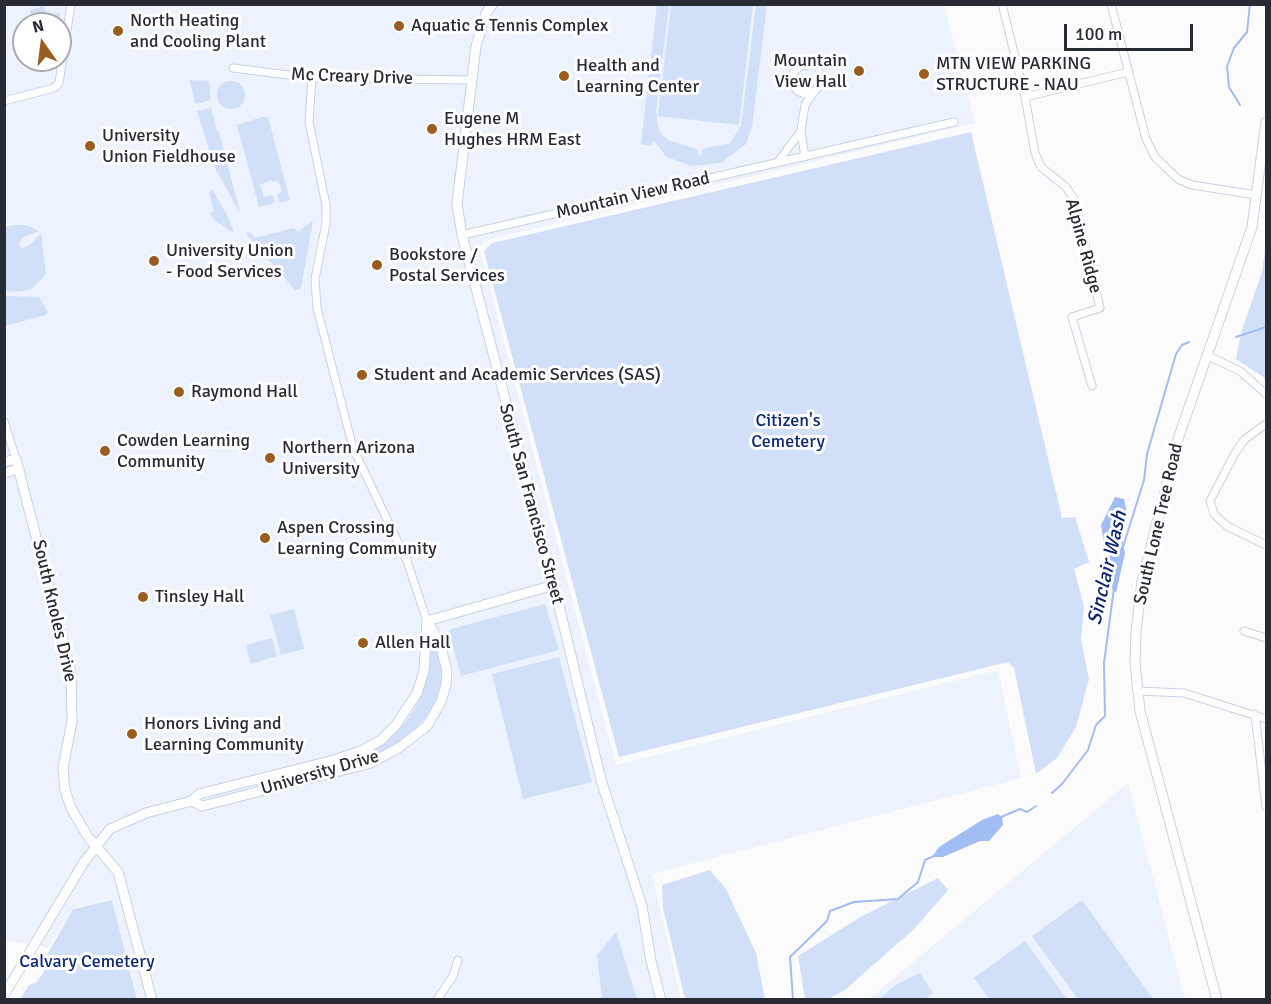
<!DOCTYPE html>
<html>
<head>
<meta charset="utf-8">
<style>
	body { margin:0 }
	#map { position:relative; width:1271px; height:1004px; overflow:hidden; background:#fbfbfb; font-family:Signika,sans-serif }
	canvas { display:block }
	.frame { position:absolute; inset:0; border:6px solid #272c34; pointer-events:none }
	.north { position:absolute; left:12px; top:12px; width:60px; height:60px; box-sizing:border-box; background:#fff; border:2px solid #a9abae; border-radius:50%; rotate:346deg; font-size:16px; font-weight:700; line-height:24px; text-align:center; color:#272c34 }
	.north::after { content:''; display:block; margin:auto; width:21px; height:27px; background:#9a5d20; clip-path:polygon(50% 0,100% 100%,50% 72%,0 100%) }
	.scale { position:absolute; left:1064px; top:24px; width:129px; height:27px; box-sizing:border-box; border:3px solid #272c34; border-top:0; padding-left:8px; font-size:18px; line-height:21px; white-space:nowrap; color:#272c34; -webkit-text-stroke:4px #fff; paint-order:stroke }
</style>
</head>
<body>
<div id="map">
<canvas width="1271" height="1004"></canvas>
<div class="frame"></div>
<div class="north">N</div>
<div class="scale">100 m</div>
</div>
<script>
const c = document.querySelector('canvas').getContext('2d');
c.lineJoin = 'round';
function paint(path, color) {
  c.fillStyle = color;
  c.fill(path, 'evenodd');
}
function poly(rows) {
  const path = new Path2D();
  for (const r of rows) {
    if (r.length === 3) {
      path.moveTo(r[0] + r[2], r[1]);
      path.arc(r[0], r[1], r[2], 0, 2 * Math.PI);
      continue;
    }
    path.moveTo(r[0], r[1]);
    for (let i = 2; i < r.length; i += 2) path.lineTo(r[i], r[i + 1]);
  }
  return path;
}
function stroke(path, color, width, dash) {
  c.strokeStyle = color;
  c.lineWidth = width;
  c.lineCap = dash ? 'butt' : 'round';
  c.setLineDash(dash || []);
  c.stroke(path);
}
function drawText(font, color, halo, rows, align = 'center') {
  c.font = font + ' Signika,sans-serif';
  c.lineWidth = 6;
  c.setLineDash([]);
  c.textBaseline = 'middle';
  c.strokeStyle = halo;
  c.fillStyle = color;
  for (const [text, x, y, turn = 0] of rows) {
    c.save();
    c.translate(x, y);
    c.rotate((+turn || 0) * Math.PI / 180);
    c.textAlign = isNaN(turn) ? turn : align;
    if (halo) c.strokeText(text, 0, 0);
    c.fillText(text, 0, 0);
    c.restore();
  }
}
paint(poly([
	[4,5,944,5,975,123,486,240,479,247,616,765,998,670,1021,778,652,874,681,999,138,999,112,899,73,908,48,948,5,940],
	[24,24,60,24,60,60,24,60],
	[1128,783,1185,999,869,999]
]), '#ecf2fe');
paint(poly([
	[657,5,669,5,656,111,658,127,662,135,670,141,697,149,699,156,702,155,702,149,730,143,741,126,756,5,767,5,752,127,746,144,721,163,692,166,667,157,653,140,651,146,641,144],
	[671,5,753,5,739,125,658,116],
	[44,6,47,15,60,12,60,24,33,24,30,10],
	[190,80,209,81,211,100,195,104],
	[231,95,14],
	[211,108,217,131,219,131,240,213,215,168,197,111],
	[262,117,268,117,290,200,279,203,277,194,281,193,281,187,277,181,272,182,271,180,260,185,264,197,273,195,275,203,259,207,237,125],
	[971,132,1062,518,1075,517,1089,562,1074,569,1084,607,1081,640,1089,679,1076,727,1057,758,1036,774,1014,668,1008,662,619,757,484,251,492,243],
	[212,189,228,217,234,233,213,219,210,213,214,212,209,193],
	[313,221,301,288,295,290,246,234,249,231,255,238,294,228,298,232],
	[15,225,26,225,39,231,24,237,18,244,22,248,30,245,41,233,46,274,32,289,15,292,5,291,4,227],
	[1266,243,1266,379,1236,359,1241,333,1262,272],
	[5,296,39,297,48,312,46,315,5,326],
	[545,604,559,650,461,676,449,632,451,629],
	[294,609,304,649,281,655,270,615],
	[272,638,277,656,251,664,246,645],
	[435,646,442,671,442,686,437,700,423,721,406,738,370,757,367,753,385,744,405,723,416,707,426,683,430,647],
	[559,657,592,782,523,799,492,674],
	[710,870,726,889,756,953,765,999,685,999,663,908,662,885],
	[938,878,948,890,914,929,845,990,828,999,805,999,798,956,862,916],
	[112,900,137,999,20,999,29,985,36,983,44,972,44,960,73,909],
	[1082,900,1153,999,1078,999,1032,936],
	[616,932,621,947,637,999,602,999,597,955],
	[1025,941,1067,999,989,999,974,978],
	[920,973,933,993,925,999,879,999,897,984]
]), '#d2dff9');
paint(poly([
	[1115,497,1124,499,1128,517,1121,534,1125,553,1116,593,1111,587,1101,525],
	[998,814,1002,817,1003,825,989,841,980,841,943,857,932,857,939,847,982,820]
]), '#a2bdf4');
stroke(poly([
	[1240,105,1229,87,1227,66,1234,48,1247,32,1250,4],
	[1236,337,1266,327],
	[1123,547,1144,480,1147,454,1176,354,1182,345,1189,342],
	[1052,793,1062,784,1088,750,1096,725,1105,716,1104,663,1114,588],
	[1001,817,1020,809,1027,812,1036,806],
	[793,1000,790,957,827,921,830,911,854,902,898,899,918,882,925,860,934,856]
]), '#a2bdf4', 2);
const street = poly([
	[1002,4,1025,97,1035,153,1041,167,1066,187,1074,199,1100,308,1072,317,1092,386],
	[1111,4,1146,139,1155,157,1178,179,1192,185,1256,195],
	[809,65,800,66,793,73,792,83,797,91,805,94,814,92,821,83,819,72],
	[233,68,312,78,472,80],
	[312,78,309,122,326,205,326,223,315,279,317,308,353,448,407,561,427,621],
	[1025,97,1128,72],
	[4,101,54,88,59,83,71,4],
	[805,157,801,131,805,105,814,92],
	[777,163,801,131],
	[462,235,954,122],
	[1206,355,1240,371,1266,394],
	[4,421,16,459],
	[1266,424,1245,439,1235,453,1210,501,1214,514,1227,526,1266,545],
	[1244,631,1266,638],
	[1137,691,1184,693,1266,719],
	[1255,714,1266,807],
	[437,1000,453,976,458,960]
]);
const secondary = poly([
	[493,4,486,13,476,46,457,204,462,235,554,585,601,780,642,906,651,961,661,1000],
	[4,462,16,459,71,673,72,721,63,768,65,790,71,808,88,837,118,872,152,1000],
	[4,473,19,469],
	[427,621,554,585],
	[192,801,202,806,371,763,400,747,427,726,441,702,446,684,447,671,440,643,427,621],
	[4,995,84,862,110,829,146,813,192,801,199,794,334,760,361,751,381,740,396,725,417,693,424,671,427,621],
	[1217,1000,1140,711,1135,663,1136,631,1142,581,1179,436,1252,227,1266,122]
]);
stroke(street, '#c7d2e9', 9);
stroke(secondary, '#c7d2e9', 11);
stroke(street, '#fff', 7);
stroke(secondary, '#fff', 9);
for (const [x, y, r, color] of [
	[399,26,6,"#9a5d20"],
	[118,31,6,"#9a5d20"],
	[859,71,6,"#9a5d20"],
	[924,74,6,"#9a5d20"],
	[564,76,6,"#9a5d20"],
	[432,129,6,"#9a5d20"],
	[90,146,6,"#9a5d20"],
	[154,261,6,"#9a5d20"],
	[377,265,6,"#9a5d20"],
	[362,375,6,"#9a5d20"],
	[179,392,6,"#9a5d20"],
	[105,451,6,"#9a5d20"],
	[270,458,6,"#9a5d20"],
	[265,538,6,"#9a5d20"],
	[143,597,6,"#9a5d20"],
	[363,643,6,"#9a5d20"],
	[132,734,6,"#9a5d20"]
]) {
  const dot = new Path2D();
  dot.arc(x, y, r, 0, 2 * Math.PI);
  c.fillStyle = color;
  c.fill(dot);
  stroke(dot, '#fff', 2);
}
drawText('18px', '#272c34', '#fff', [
	["North Heating",130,21],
	["and Cooling Plant",130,42],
	["Aquatic & Tennis Complex",411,26],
	["Mountain",847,61,"right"],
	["View Hall",847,82,"right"],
	["MTN VIEW PARKING",936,64],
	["STRUCTURE - NAU",936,85],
	["Health and",576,66],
	["Learning Center",576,87],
	["Eugene M",444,119],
	["Hughes HRM East",444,140],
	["University",102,136],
	["Union Fieldhouse",102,157],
	["University Union",166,251],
	["- Food Services",166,272],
	["Bookstore /",389,255],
	["Postal Services",389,276],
	["Student and Academic Services (SAS)",374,375],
	["Raymond Hall",191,392],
	["Cowden Learning",117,441],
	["Community",117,462],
	["Northern Arizona",282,448],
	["University",282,469],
	["Aspen Crossing",277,528],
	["Learning Community",277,549],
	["Tinsley Hall",155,597],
	["Allen Hall",375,643],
	["Honors Living and",144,724],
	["Learning Community",144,745]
], 'left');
drawText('18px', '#272c34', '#fff', [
	["Mc Creary Drive",352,77,2],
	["Mountain View Road",633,196,-13],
	["Alpine Ridge",1083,246,75],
	["South San Francisco Street",531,504,75],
	["South Lone Tree Road",1159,524,-77],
	["South Knoles Drive",54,611,77],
	["University Drive",320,773,-16]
]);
drawText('18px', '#0e2976', '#fff', [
	["Citizen's",788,421],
	["Cemetery",788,442],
	["Calvary Cemetery",87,962]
]);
drawText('italic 20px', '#0a2471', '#fff', [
	["Sinclair Wash",1108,568,-77]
]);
</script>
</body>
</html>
